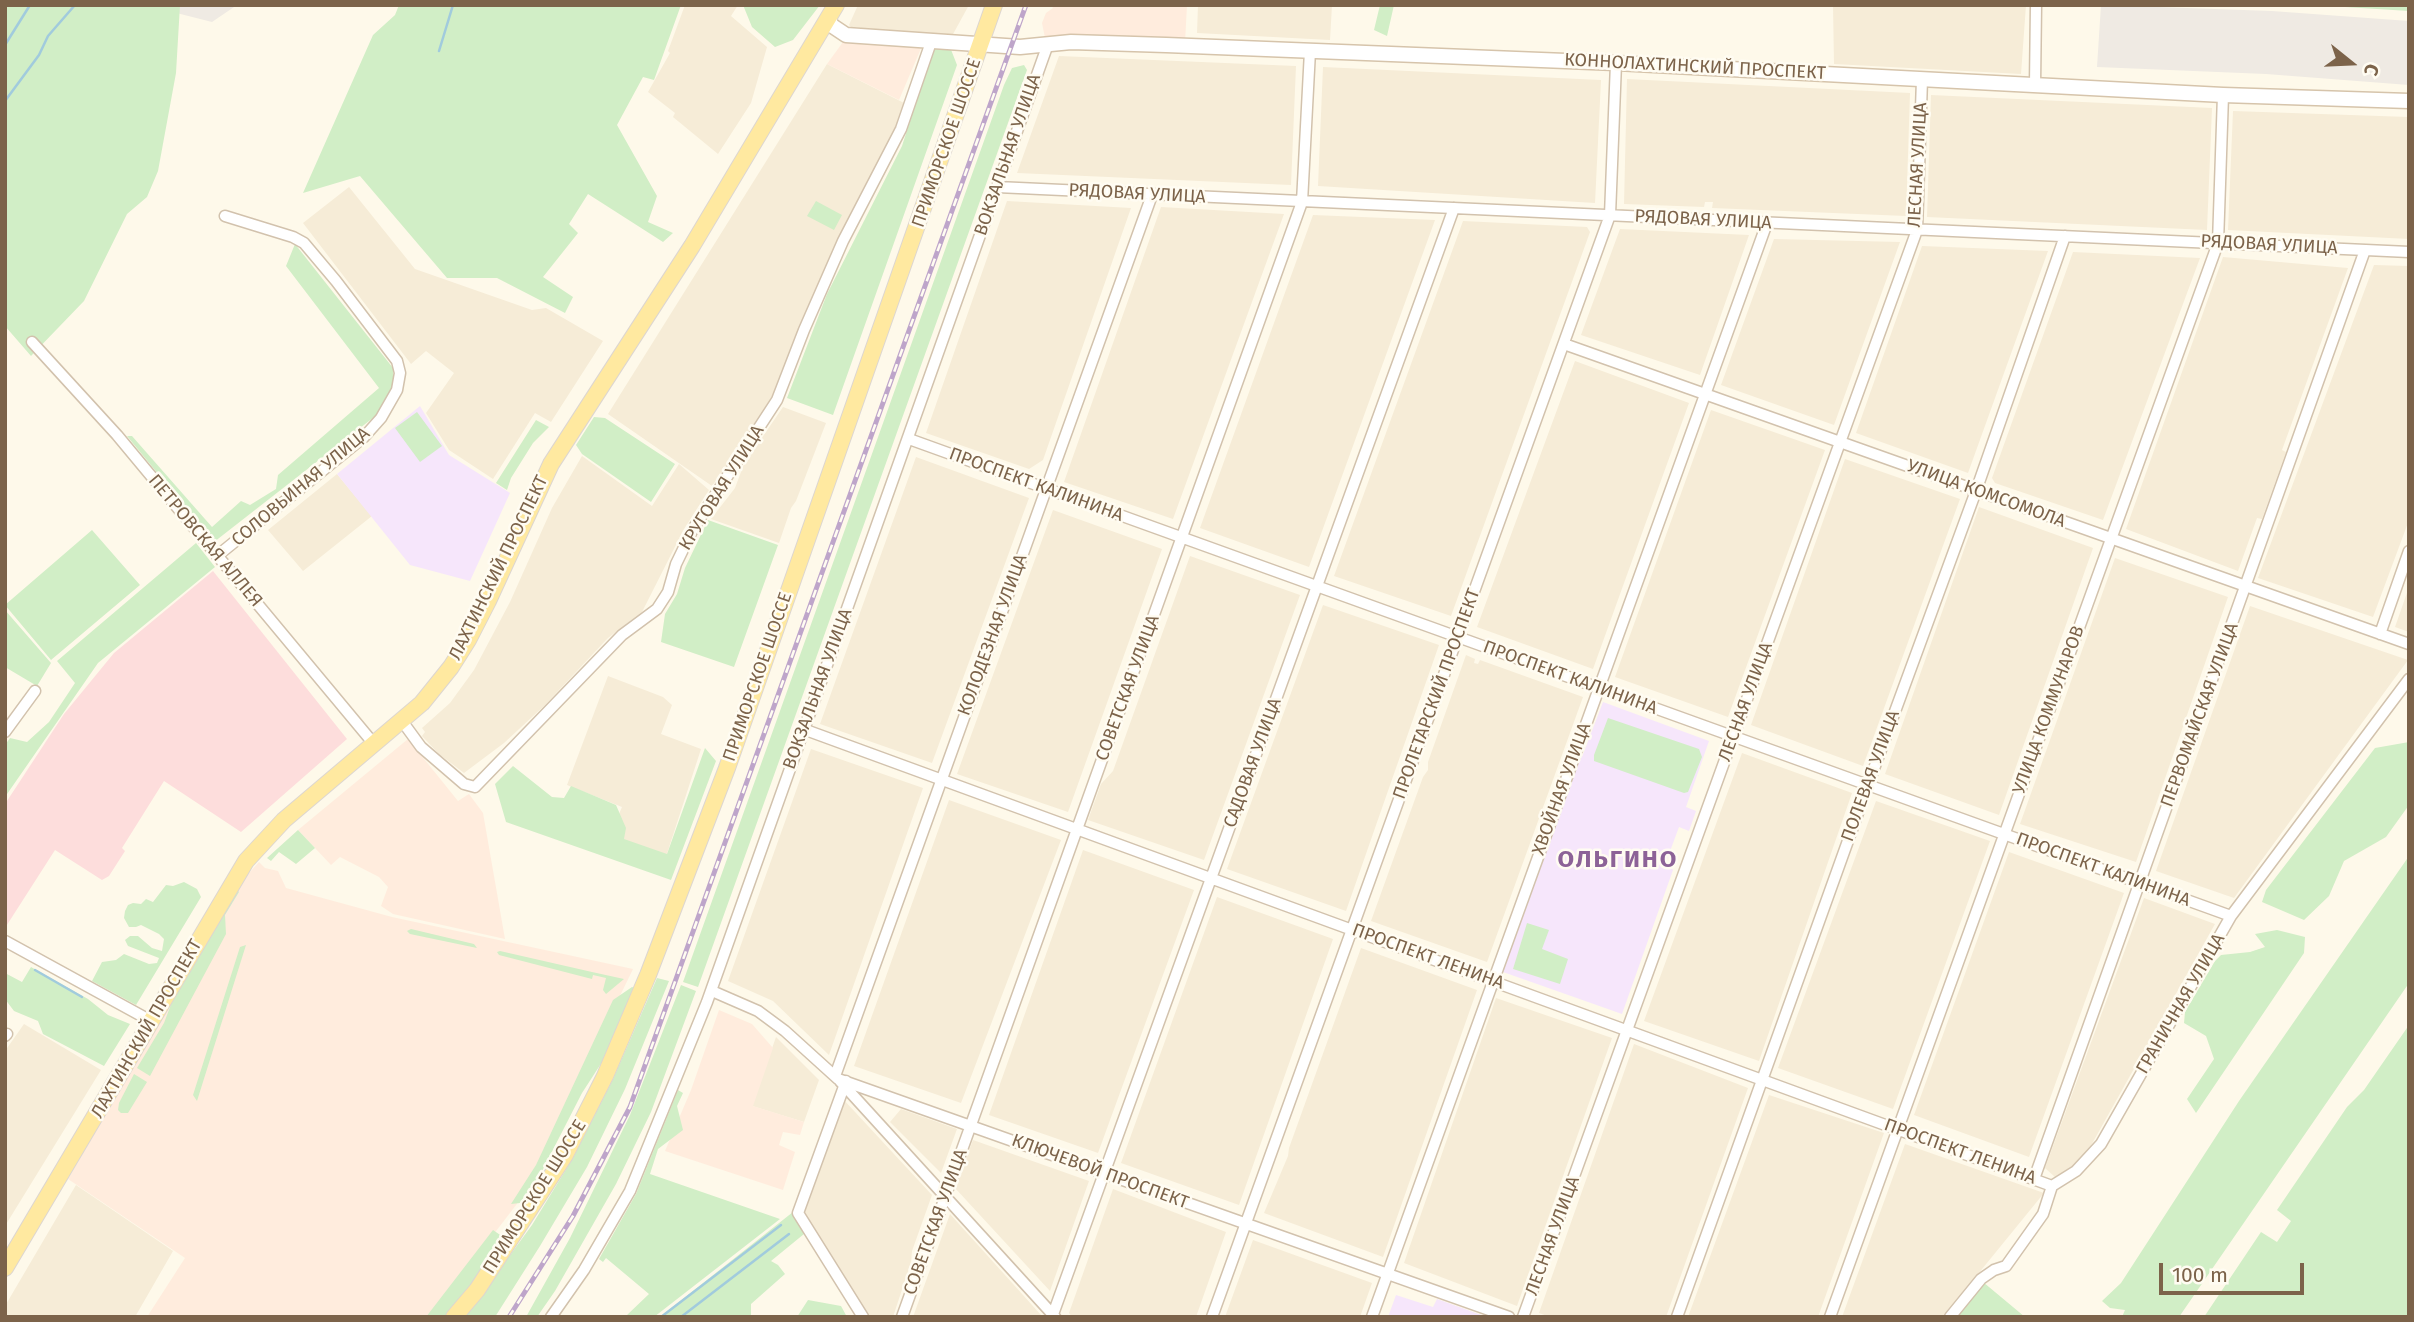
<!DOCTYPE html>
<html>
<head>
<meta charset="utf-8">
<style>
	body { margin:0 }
	#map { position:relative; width:2414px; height:1322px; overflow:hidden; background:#fef9ea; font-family:"Fira Sans",sans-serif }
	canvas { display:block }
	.frame { position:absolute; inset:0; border:7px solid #7c634a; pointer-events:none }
	.north { position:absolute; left:2316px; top:28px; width:70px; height:70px; -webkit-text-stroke:5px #fffcf2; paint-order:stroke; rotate:108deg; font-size:19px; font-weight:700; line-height:28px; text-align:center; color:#7c634a }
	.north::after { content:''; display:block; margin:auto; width:24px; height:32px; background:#7c634a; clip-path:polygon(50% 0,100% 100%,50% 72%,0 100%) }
	.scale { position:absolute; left:2159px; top:1263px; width:145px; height:32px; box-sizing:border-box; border:4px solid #7c634a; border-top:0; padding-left:9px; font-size:21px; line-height:24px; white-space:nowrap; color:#7c634a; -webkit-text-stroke:5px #fffcf2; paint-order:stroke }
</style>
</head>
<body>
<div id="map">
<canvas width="2414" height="1322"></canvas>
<div class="frame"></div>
<div class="north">С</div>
<div class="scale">100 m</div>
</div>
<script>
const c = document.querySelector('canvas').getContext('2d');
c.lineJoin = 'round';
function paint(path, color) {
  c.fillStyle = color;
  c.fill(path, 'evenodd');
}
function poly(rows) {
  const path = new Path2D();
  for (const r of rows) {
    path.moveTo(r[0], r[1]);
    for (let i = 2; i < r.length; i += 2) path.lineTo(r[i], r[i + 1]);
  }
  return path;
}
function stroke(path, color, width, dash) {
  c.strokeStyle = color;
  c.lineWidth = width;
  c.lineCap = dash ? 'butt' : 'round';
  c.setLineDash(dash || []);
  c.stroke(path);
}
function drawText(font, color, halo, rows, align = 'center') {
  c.font = font + ' "Fira Sans",sans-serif';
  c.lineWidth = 5;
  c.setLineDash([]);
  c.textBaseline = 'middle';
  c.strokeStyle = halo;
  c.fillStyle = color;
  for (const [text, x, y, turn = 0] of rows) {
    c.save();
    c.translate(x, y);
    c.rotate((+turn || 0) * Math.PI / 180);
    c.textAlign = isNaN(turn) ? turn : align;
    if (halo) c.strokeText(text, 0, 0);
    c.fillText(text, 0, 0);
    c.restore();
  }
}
paint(poly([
	[685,5,738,5,731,16,767,47,751,103,718,154,673,117,675,113,648,92,670,53,668,51],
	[858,5,969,5,952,36,851,27,849,25],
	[1198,5,1332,5,1330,40,1197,33],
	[1833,5,2026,5,2021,74,1834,64],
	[1059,56,1296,66,1291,185,1017,173],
	[827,64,906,104,894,132,840,236,797,334,775,391,747,438,712,486,608,414],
	[1323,67,1601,80,1595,203,1318,186],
	[1627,79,1910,93,1906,216,1712,208,1713,202,1705,202,1704,207,1624,204],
	[1931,95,2212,108,2207,230,1927,217],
	[2233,111,2409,117,2409,239,2228,230],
	[349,187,415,269,532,310,546,308,603,341,551,422,535,413,493,479,449,450,426,413,454,373,426,351,411,364,303,223],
	[1007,201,1131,208,1043,460,1029,469,926,433],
	[1161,207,1284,214,1173,519,1064,482],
	[1313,215,1435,220,1309,567,1200,528],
	[1463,221,1587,227,1590,232,1451,616,1334,576],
	[1620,229,1749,235,1700,375,1581,335],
	[1774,239,1900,242,1834,425,1721,385],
	[1922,246,2048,251,1968,473,1856,433],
	[2073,252,2200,258,2103,520,1995,483,1992,478],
	[2223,257,2348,268,2282,450,2286,452,2262,519,2257,518,2238,571,2126,529],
	[2374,265,2409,266,2409,520,2373,617,2258,578],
	[1575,361,1689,403,1593,669,1477,627],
	[783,407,826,423,796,501,791,508,779,543,711,519,735,488,744,464],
	[1711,410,1825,450,1728,717,1615,677],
	[582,456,652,506,679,464,709,490,684,529,642,612,608,638,545,705,504,743,464,773,439,754,422,736,425,732,422,728,450,703,474,670,510,602,552,508],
	[916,457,1029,498,932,763,820,724],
	[1845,459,1960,499,1863,766,1751,725],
	[337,474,372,516,303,571,268,530],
	[1979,507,2093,548,1999,815,1885,774],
	[1053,510,1162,549,1068,812,957,774],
	[1190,556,1300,595,1204,860,1088,820,1101,784,1113,771],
	[2115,558,2228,597,2136,862,2020,824],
	[2409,587,2409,632,2395,627],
	[1323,605,1439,645,1346,911,1227,869],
	[2250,606,2408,660,2234,898,2156,871],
	[1466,655,1475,659,1474,663,1478,664,1480,660,1583,697,1487,962,1371,921,1423,777,1428,770,1428,762],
	[608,676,663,697,672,705,661,734,701,749,662,869,610,835,622,807,567,785],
	[811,749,923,788,829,1055,773,1001,728,981],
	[1742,753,1852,793,1759,1061,1644,1021],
	[949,800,1061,840,961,1103,854,1066],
	[1876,801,1990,841,1893,1109,1778,1068],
	[1083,850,1194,890,1098,1153,989,1115],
	[2009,852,2124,893,2029,1157,1914,1115],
	[1217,897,1333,939,1239,1205,1121,1163],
	[2144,898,2215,924,2084,1158,2074,1169,2056,1178,2045,1168],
	[1361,948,1477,990,1383,1257,1264,1213,1288,1156,1289,1148],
	[1496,998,1612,1038,1517,1306,1404,1263],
	[24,1024,101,1070,5,1226,5,1051],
	[776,1037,819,1080,804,1122,752,1106],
	[1634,1044,1748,1088,1666,1317,1550,1317,1539,1313],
	[1769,1095,1884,1133,1818,1317,1688,1317],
	[843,1099,932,1195,912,1251,911,1262,893,1317,870,1317,803,1211],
	[901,1109,957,1129,941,1173,890,1122],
	[973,1140,1089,1181,1050,1291,955,1188],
	[1905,1144,2044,1193,1943,1317,1842,1317],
	[76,1185,173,1251,135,1317,5,1317,5,1306],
	[1113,1189,1226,1232,1196,1317,1072,1317,1069,1313],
	[950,1214,1041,1315,1041,1317,913,1317],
	[1253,1240,1372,1283,1360,1317,1225,1317]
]), '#f6ecd7');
paint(poly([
	[1051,5,1187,5,1185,43,1045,38,1042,23,1046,13,1053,8],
	[843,42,922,46,899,100,827,64],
	[408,739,458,801,469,794,483,813,505,939,393,914,381,906,388,887,379,877,340,857,331,865,298,830],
	[259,862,265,868,278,871,286,888,392,917,633,969,523,1196,430,1317,147,1317,185,1258,68,1179,238,885],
	[719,1010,752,1024,773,1048,753,1106,804,1122,800,1135,783,1132,779,1145,795,1152,783,1190,665,1151,691,1090]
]), '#ffecdd');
paint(poly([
	[145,5,237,5,212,22],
	[2101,5,2272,11,2409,21,2409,85,2266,74,2097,67]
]), '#efeae3');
paint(poly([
	[420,406,449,455,510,493,470,581,410,565,337,474],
	[1603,702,1709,741,1686,807,1696,811,1689,831,1679,827,1666,862,1673,870,1622,1014,1503,972,1578,756,1582,757],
	[1396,1295,1433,1307,1437,1299,1487,1317,1388,1317]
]), '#f6e6fb');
paint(poly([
	[213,571,347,739,241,832,164,781,122,848,125,851,109,876,102,880,55,850,5,928,5,804,64,714,114,653]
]), '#fddddc');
paint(poly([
	[5,5,180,5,176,73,158,171,147,197,127,214,84,301,31,356,5,326],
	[399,5,681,5,654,80,643,77,617,125,657,196,648,222,673,233,663,242,588,194,569,224,578,233,543,277,573,297,565,313,497,278,447,278,360,176,303,193,373,35,395,15],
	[743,5,820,5,793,40,775,47,752,27],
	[1380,5,1394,5,1387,36,1374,30],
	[2307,5,2409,5,2409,11,2345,7],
	[950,47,957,65,833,415,787,398,827,294,902,146,933,49],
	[1024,65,1027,70,698,987,683,982,1004,85,1012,68],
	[816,201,842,215,834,230,807,216],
	[295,244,393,368,394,386,378,414,214,542,127,436,132,436,212,527,241,501,250,505,276,489,278,475,379,388,286,266],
	[417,412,442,446,420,462,395,428],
	[594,417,605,418,675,464,651,502,582,454,576,445],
	[536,420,549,427,533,443,511,478,507,490,496,483],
	[708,520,778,545,734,667,661,642,665,614,677,594,685,568],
	[92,530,140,585,51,660,5,605],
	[196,543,215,567,98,663,5,797,5,745,10,738,27,742,49,722,75,683,57,661],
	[5,610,51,663,37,686,5,667],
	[1608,718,1699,749,1702,757,1688,792,1684,793,1594,761,1594,755],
	[2409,742,2409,805,2386,837,2344,861,2329,896,2304,920,2262,902,2266,890,2375,748],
	[705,748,716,761,671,880,506,822,495,784,513,766,552,797,564,798,571,786,616,805,626,828,624,839,667,854],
	[298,830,315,848,296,864,279,852,271,861,267,858],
	[2409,856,2409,983,2179,1317,2122,1317,2125,1310,2110,1308,2102,1301,2121,1283,2239,1101],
	[184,882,197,889,201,897,136,1005,92,981,102,962,116,960,124,954,149,964,157,963,159,958,128,946,125,940,130,936,138,936,152,948,162,951,164,939,159,934,141,925,136,927,129,927,124,918,125,911,128,905,133,903,141,904,146,899,153,902,166,885,173,886],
	[235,888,239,892,225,915,226,934,150,1076,137,1068,164,1023,176,991],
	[1527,923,1549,930,1542,949,1568,959,1560,984,1513,969],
	[411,929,474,944,477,948,410,934,407,931],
	[2277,930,2305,937,2304,953,2196,1113,2187,1099,2214,1059,2206,1036,2184,1023,2185,1012,2215,961,2221,955,2250,952,2265,947,2255,934],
	[246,945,197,1101,193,1095,240,947],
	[500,951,592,972,624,979,606,994,603,990,606,978,593,975,592,979,499,955,497,952],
	[31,967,88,999,108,1015,130,1024,104,1066,43,1034,38,1021,14,1011,5,999,5,973,22,982],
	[657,978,669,981,625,1089,587,1167,540,1246,495,1317,465,1317,532,1225,573,1158,613,1079],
	[681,985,696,991,651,1112,616,1184,555,1291,537,1317,526,1317,570,1238,630,1115],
	[632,987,635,988,604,1059,582,1093,540,1175,520,1203,511,1204,536,1165,613,1000],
	[2409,1025,2409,1317,2204,1317,2261,1232,2277,1242,2291,1221,2277,1210,2347,1107,2364,1090],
	[134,1074,147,1082,128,1113,121,1113,118,1110,119,1103],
	[678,1090,683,1093,677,1106,683,1130,658,1149,650,1174,780,1219,654,1317,629,1317,627,1315,649,1294,606,1258,603,1262,599,1259,636,1194],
	[793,1212,804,1234,771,1261,778,1265,785,1274,751,1304,751,1317,660,1317],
	[493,1230,506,1239,447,1317,426,1317],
	[1983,1282,2025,1317,1955,1317],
	[808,1300,841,1306,847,1317,797,1317]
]), '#d1eec6');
stroke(poly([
	[5,45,30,5],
	[439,51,453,5],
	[5,101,39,55,48,36,75,5],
	[35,970,82,997],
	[661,1317,781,1225],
	[681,1317,789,1234]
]), '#a1cbdd', 2.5);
const minor = poly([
	[2035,85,2036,5],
	[997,187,2409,252],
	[32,342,117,435,374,744],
	[1564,344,2409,644],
	[909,439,2231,916],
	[217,556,364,437,381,418,397,390,400,373,397,361,336,281,304,243,293,237,225,216],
	[2380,634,2409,551],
	[402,721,421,747,464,784,475,787,622,635,657,609,668,592,676,564,693,529,777,400,804,330,843,241,901,129,931,42],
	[803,729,2052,1186],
	[5,732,35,691],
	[5,941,151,1021],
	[712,991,758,1011,785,1031,838,1079,1509,1317],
	[5,1036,7,1034],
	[835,1076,1152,195],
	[840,1081,1055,1317],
	[846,1081,798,1213,863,1317],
	[2034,1179,2365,250],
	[551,1317,584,1270,630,1191,707,1002,1048,44],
	[902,1317,1302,202,1310,51],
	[1052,1317,1454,208],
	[1212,1317,1610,215,1616,63],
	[1372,1317,1767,223],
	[1523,1317,1917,230,1922,79],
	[1677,1317,1868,785,1976,491,2065,236],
	[1830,1317,2218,243,2223,95],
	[1950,1317,1981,1279,1994,1270,2006,1266,2043,1214,2052,1186,2076,1171,2101,1144,2231,916,2409,679]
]);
const secondary = poly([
	[829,18,831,25,846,35,1020,47,1071,42,1166,45,1616,63,2223,95,2409,101]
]);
const primary = poly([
	[5,1268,246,861,284,820,422,703,451,667,468,640,488,601,551,464,692,246,836,5],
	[454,1317,477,1290,565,1155,605,1076,648,975,727,768,994,5]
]);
stroke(minor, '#d2c2ad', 13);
stroke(secondary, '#d6c4ab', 17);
stroke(primary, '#ddd6d0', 18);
stroke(minor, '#fff', 10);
stroke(secondary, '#fff', 14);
stroke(primary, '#ffe9a0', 16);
const rail = poly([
	[509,1317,573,1216,630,1107,1026,5]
]);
stroke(rail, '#bea5ca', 5);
stroke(rail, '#fffcf2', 2.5, [8]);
drawText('18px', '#7c634a', '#fffcf2', [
	["КОННОЛАХТИНСКИЙ ПРОСПЕКТ",1695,67,3],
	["ПРИМОРСКОЕ ШОССЕ",947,143,-71],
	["ВОКЗАЛЬНАЯ УЛИЦА",1008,155,-71],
	["ЛЕСНАЯ УЛИЦА",1918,165,-87],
	["РЯДОВАЯ УЛИЦА",1137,194,3],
	["РЯДОВАЯ УЛИЦА",1703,220,3],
	["РЯДОВАЯ УЛИЦА",2269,245,3],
	["ПРОСПЕКТ КАЛИНИНА",1036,485,20],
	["СОЛОВЬИНАЯ УЛИЦА",301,487,-40],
	["КРУГОВАЯ УЛИЦА",722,488,-58],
	["УЛИЦА КОМСОМОЛА",1986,494,20],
	["ПЕТРОВСКАЯ АЛЛЕЯ",205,541,50],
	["ЛАХТИНСКИЙ ПРОСПЕКТ",499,568,-64],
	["КОЛОДЕЗНАЯ УЛИЦА",993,635,-70],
	["ПРИМОРСКОЕ ШОССЕ",758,677,-71],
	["ПРОСПЕКТ КАЛИНИНА",1570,678,20],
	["СОВЕТСКАЯ УЛИЦА",1128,688,-70],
	["ВОКЗАЛЬНАЯ УЛИЦА",818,689,-70],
	["ПРОЛЕТАРСКИЙ ПРОСПЕКТ",1437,694,-70],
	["ЛЕСНАЯ УЛИЦА",1746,702,-70],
	["УЛИЦА КОММУНАРОВ",2049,710,-70],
	["ПЕРВОМАЙСКАЯ УЛИЦА",2200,715,-70],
	["САДОВАЯ УЛИЦА",1253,763,-70],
	["ПОЛЕВАЯ УЛИЦА",1871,776,-70],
	["ХВОЙНАЯ УЛИЦА",1562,789,-70],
	["ПРОСПЕКТ КАЛИНИНА",2103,870,20],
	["ПРОСПЕКТ ЛЕНИНА",1428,957,20],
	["ГРАНИЧНАЯ УЛИЦА",2181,1004,-60],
	["ЛАХТИНСКИЙ ПРОСПЕКТ",147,1029,-60],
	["ПРОСПЕКТ ЛЕНИНА",1960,1152,20],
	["КЛЮЧЕВОЙ ПРОСПЕКТ",1100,1172,20],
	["ПРИМОРСКОЕ ШОССЕ",535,1197,-58],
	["СОВЕТСКАЯ УЛИЦА",936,1222,-70],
	["ЛЕСНАЯ УЛИЦА",1553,1236,-70]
]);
c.letterSpacing = '2px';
drawText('bold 24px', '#8c6297', '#fffcf2', [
	["ОЛЬГИНО",1618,860]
]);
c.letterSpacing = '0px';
</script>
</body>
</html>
